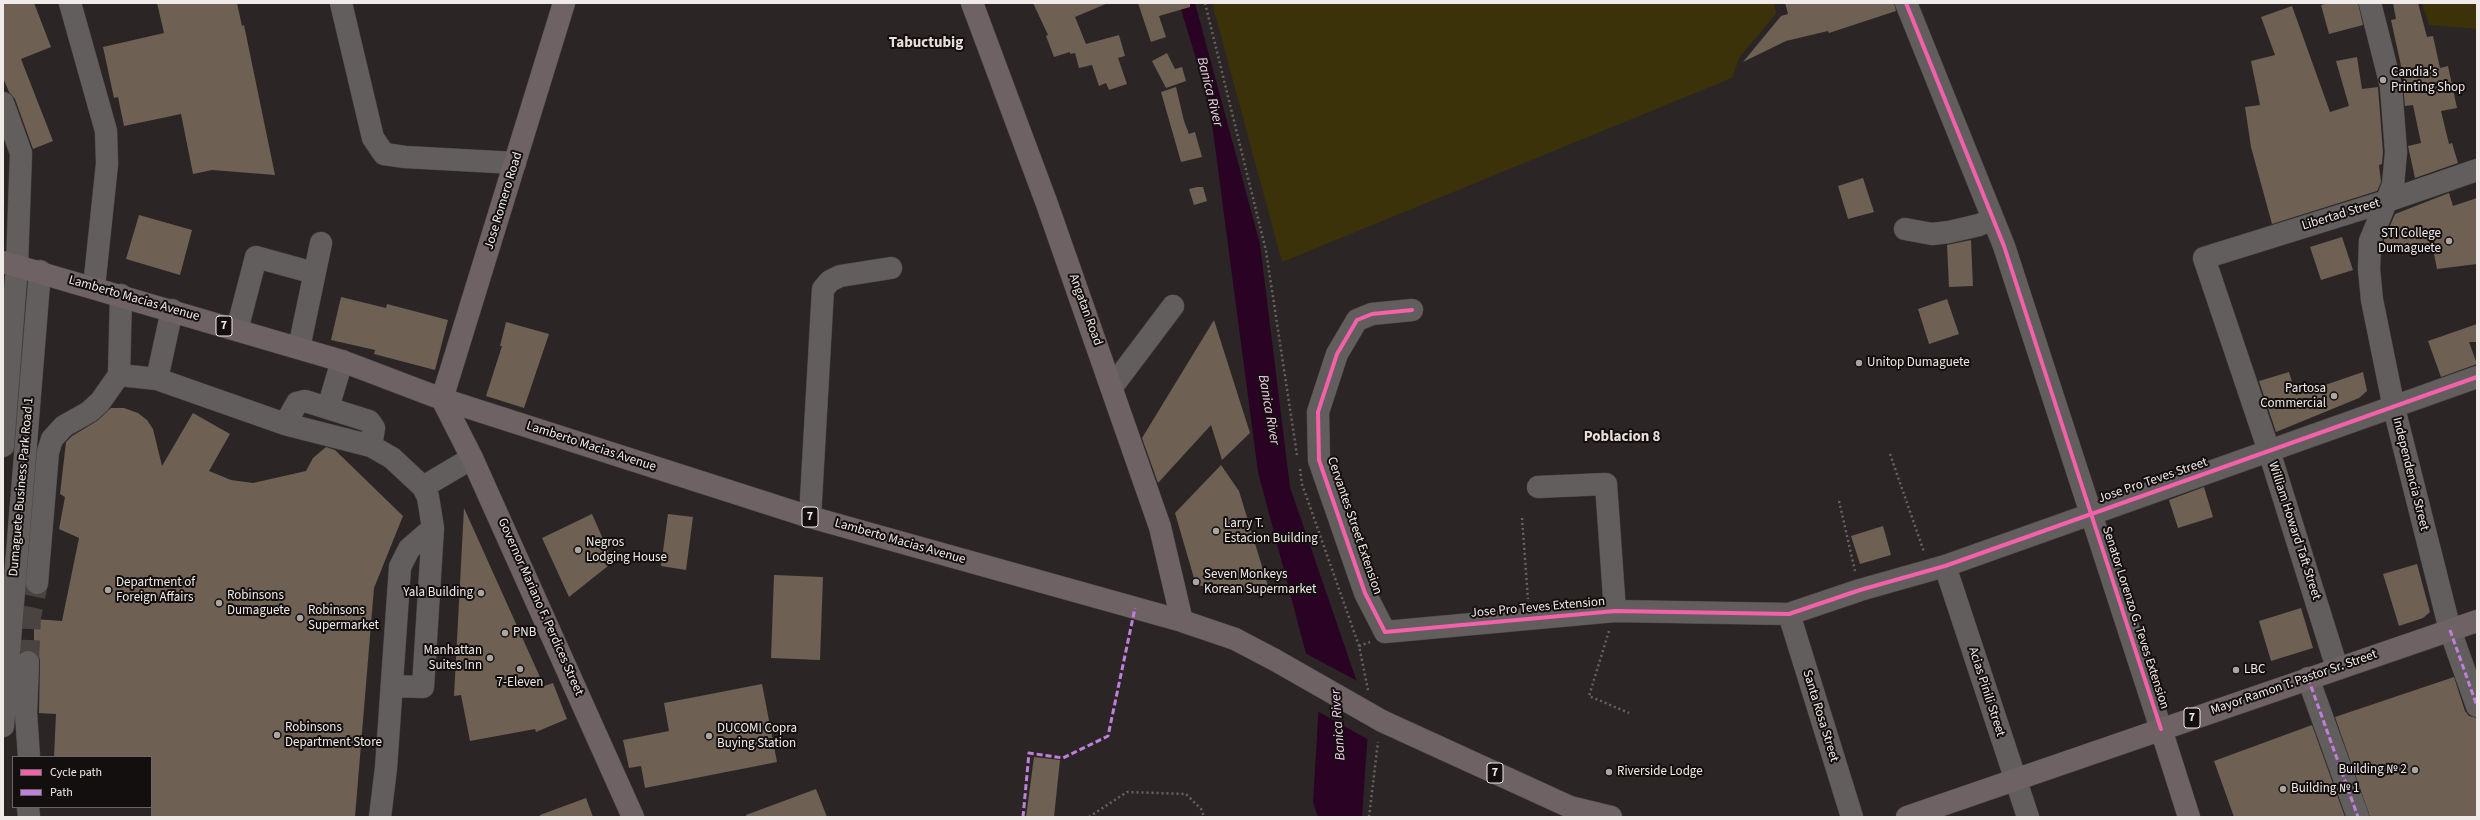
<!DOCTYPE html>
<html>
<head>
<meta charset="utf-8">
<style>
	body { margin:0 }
	#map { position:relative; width:2480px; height:820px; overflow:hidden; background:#2b2625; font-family:"Source Sans 3",sans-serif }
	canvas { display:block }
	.frame { position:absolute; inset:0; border:4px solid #f0ebe9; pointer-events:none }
	.legend { position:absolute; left:12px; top:756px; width:140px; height:52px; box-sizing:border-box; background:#130f0e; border:1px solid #6b6766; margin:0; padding:5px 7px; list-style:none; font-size:12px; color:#f0ebe9 }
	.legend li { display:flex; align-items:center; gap:8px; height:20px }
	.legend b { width:20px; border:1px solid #6b6766 }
</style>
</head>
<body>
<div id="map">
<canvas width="2480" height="820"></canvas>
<div class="frame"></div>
<ul class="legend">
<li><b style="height:5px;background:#f560ab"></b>Cycle path</li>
<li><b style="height:5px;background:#c07fdc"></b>Path</li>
</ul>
</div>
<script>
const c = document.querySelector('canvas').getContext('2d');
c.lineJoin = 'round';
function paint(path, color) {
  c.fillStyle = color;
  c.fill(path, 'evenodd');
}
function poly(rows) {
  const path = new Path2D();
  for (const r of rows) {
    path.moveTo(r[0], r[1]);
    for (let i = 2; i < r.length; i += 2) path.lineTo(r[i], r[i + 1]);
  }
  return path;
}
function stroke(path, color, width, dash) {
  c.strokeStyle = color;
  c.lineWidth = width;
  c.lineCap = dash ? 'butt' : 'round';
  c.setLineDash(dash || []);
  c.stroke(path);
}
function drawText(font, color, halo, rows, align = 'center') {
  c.font = font + ' "Source Sans 3",sans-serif';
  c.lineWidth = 4;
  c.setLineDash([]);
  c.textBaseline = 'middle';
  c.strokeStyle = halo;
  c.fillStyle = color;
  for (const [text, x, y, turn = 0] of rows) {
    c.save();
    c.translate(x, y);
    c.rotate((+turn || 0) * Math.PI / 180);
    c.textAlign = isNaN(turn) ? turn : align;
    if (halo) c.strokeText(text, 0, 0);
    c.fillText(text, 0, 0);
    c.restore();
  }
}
paint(poly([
	[1212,3,1774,3,1776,14,1740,56,1732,78,1282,262],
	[2422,3,2477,3,2477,29,2429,25]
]), '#3b3209');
paint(poly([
	[1179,3,1195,3,1260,244,1290,487,1369,717,1362,817,1318,817,1313,802,1319,703,1258,472,1209,101]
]), '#2a0324');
paint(poly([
	[1303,652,1359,682,1371,717,1369,740,1317,711,1317,703]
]), '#2b2625');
paint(poly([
	[3,3,34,3,51,47,21,59,53,141,33,149,15,99,9,92,3,78],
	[157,3,237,3,242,26,244,25,275,175,212,170,193,174,181,114,124,126,118,97,114,98,103,47,164,33],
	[1033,3,1108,3,1075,17,1086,44,1119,35,1125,56,1118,58,1127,84,1109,90,1106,83,1099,86,1092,65,1079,68,1075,53,1070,54,1070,52,1054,57,1046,36,1048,35],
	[1138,3,1190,3,1190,7,1159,16,1166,37,1151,42],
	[1785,3,1894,3,1896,11,1829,33,1828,31,1786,41,1743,62,1781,16,1788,14],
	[2330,3,2358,3,2363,25,2329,34,2321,5],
	[2393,3,2418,3,2427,37,2433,36,2440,68,2448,66,2457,108,2441,111,2449,144,2452,143,2458,163,2415,178,2408,146,2421,143,2413,105,2405,106,2403,84,2405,84,2391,20,2396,19],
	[2292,6,2330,112,2349,106,2336,61,2357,57,2362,89,2378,87,2383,152,2382,164,2379,165,2381,182,2377,191,2272,224,2251,147,2245,107,2260,105,2251,61,2275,55,2261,17],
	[1167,53,1175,69,1182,67,1186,81,1166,88,1152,61],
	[1176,87,1184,121,1189,134,1195,132,1202,157,1181,162,1161,92],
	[1863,178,1874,212,1848,219,1838,186],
	[1197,187,1203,187,1207,201,1194,205,1189,189],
	[2449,193,2453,206,2477,198,2477,264,2437,269,2432,244,2419,244,2384,251,2384,240,2395,214],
	[139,215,192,230,180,275,126,259],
	[2342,237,2353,270,2321,280,2310,247],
	[1971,240,1973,286,1949,287,1947,245],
	[341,297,386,308,387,304,448,320,435,370,374,354,375,350,331,340],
	[1947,299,1959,334,1929,344,1918,309],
	[1214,320,1250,433,1222,460,1211,425,1158,483,1142,438],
	[506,322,549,334,524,408,486,396,502,346,500,346],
	[2477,324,2477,342,2469,342,2477,364,2441,377,2428,341],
	[2289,372,2296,395,2363,372,2367,391,2359,398,2276,432,2259,381],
	[111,408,124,408,138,413,147,420,153,429,162,466,193,413,230,434,209,471,231,480,253,483,306,471,313,458,326,447,335,450,403,516,374,588,355,817,151,817,151,757,54,757,56,714,39,713,40,662,39,656,34,651,34,619,62,621,79,538,59,529,65,497,60,494,66,442,72,436,97,421],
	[1221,465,1239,491,1268,586,1245,592,1196,585,1175,513],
	[2204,487,2213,517,2178,528,2169,500],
	[464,508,544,686,553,683,567,719,536,732,535,729,470,741,461,695,454,696],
	[592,514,613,562,569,597,542,538],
	[668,514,693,517,686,570,661,566],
	[1883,526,1891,555,1860,564,1851,536],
	[2417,564,2430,612,2423,618,2399,626,2383,574],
	[774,575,823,577,820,660,771,658],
	[2301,608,2313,648,2271,661,2259,621],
	[2454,677,2465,711,2469,716,2477,718,2477,817,2370,817,2335,717],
	[762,684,777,762,645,788,641,766,629,768,623,740,669,731,664,703],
	[2312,725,2345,817,2234,817,2214,761],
	[1034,757,1060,760,1054,817,1026,817],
	[816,789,827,817,746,817,746,815],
	[586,798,593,817,540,817,540,815]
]), '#6e6052');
stroke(poly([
	[28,662,30,617,37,583]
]), '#494442', 22, [22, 11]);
const minor = poly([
	[70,3,106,131,107,164,94,287],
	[341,3,373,138,384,154,405,157,515,163],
	[1906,3,2004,246,2161,729],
	[2370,3,2391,86,2396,152,2393,185,2370,241,2369,269,2372,300,2394,408,2450,630,2477,706],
	[3,103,21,153,17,265,3,446],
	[1905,229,1932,234,1949,232,1979,225,1993,219],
	[1412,310,1372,314,1357,320,1337,354,1318,412,1319,460,1365,593,1385,632,1615,611,1789,614,1860,590,1945,566,2477,377],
	[237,330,256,257,314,273],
	[299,348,321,243],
	[119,375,157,379,285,424,371,446,392,458,423,487,428,497,433,528,423,687,392,686],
	[157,379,172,310],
	[1112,387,1173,306],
	[328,408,342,361],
	[285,424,297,403,305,401,369,421,374,428,371,446],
	[423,487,472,458],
	[1538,487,1606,484,1615,611],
	[810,517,823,289,830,281,840,276,891,268],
	[1945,566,2028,817],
	[37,583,48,452,52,439,64,426,89,412,100,402,119,375,121,295],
	[1789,614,1852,817],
	[28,662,26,713,29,757],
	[2337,668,2269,451,2204,258,2387,201,2477,170],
	[2308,678,2358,817],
	[3,726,40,271],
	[28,807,29,817],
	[380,817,386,768,400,567,409,549,433,528]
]);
const major = poly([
	[972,3,1047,204,1160,527,1182,621],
	[3,262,342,361,442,399,810,517,1182,621,1235,639,1275,660],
	[442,399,472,458,633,817],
	[442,399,564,3],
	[1382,721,1570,807,1611,817],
	[2161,729,2189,817],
	[1907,817,2477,621]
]);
stroke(minor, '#474443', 23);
stroke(major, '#474443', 23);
stroke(poly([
	[1205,3,1266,251,1297,455],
	[1890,454,1924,552],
	[1300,469,1302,484,1359,646,1368,690],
	[1839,501,1855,571],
	[1522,518,1528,599],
	[1609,631,1589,696,1629,713],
	[1359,646,1370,642],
	[1089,817,1127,792,1186,794,1201,809,1204,817],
	[1369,817,1378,742]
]), '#666363', 2.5, [2, 3]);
stroke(minor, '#625e5d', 22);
stroke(major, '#6e6265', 22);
const majorBridge = poly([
	[1275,660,1382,721]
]);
stroke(majorBridge, '#474443', 23, []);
stroke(majorBridge, '#6e6265', 22);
stroke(poly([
	[2450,630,2477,706],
	[2308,678,2358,817],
	[1023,817,1029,753,1063,758,1108,736,1135,608]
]), '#c07fdc', 3, [6, 3]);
stroke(poly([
	[1906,3,2004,246,2161,729],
	[1412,310,1372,314,1357,320,1337,354,1318,412,1319,460,1365,593,1385,632,1615,611,1789,614,1860,590,1945,566,2477,377]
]), '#f560ab', 4);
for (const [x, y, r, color] of [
	[2383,80,4,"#aba6a4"],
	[2449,241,4,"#aba6a4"],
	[1859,363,4,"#aba6a4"],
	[2334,396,4,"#aba6a4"],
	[1216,531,4,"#aba6a4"],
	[578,550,4,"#aba6a4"],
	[1196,582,4,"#aba6a4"],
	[108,590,4,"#aba6a4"],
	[481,593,4,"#aba6a4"],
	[219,603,4,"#aba6a4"],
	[300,618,4,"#aba6a4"],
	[505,633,4,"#aba6a4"],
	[490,658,4,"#aba6a4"],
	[520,669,4,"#aba6a4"],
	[2236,670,4,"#aba6a4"],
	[277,735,4,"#aba6a4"],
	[709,736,4,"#aba6a4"],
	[2415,770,4,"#aba6a4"],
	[1609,772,4,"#aba6a4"],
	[2283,789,4,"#aba6a4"]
]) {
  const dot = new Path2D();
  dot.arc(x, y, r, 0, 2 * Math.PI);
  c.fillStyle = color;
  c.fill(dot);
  stroke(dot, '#130f0e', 1.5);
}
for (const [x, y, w] of [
	[224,326,16],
	[810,517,16],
	[2192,718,16],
	[1495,773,16]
]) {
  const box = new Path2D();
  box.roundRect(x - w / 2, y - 10, w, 20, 3);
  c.fillStyle = '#130f0e';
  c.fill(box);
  stroke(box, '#f0ebe9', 1);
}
drawText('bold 12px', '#f0ebe9', null, [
	["7",224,326],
	["7",810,517],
	["7",2192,718],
	["7",1495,773]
]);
drawText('13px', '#f0ebe9', '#130f0e', [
	["Candia's",2391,73],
	["Printing Shop",2391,88],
	["STI College",2441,234,"right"],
	["Dumaguete",2441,249,"right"],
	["Unitop Dumaguete",1867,363],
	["Partosa",2326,389,"right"],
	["Commercial",2326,404,"right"],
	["Larry T.",1224,524],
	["Estacion Building",1224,539],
	["Negros",586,543],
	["Lodging House",586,558],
	["Seven Monkeys",1204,575],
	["Korean Supermarket",1204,590],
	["Department of",116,583],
	["Foreign Affairs",116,598],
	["Yala Building",473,593,"right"],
	["Robinsons",227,596],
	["Dumaguete",227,611],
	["Robinsons",308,611],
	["Supermarket",308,626],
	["PNB",513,633],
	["Manhattan",482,651,"right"],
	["Suites Inn",482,666,"right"],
	["LBC",2244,670],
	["7-Eleven",520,683,"center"],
	["Robinsons",285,728],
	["Department Store",285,743],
	["DUCOMI Copra",717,729],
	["Buying Station",717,744],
	["Building № 2",2407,770,"right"],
	["Riverside Lodge",1617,772],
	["Building № 1",2291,789]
], 'left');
drawText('13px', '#f0ebe9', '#130f0e', [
	["Jose Romero Road",504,201,-73],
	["Libertad Street",2341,215,-17],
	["Lamberto Macias Avenue",134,299,16],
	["Angatan Road",1085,310,70],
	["Lamberto Macias Avenue",591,447,18],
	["Independencia Street",2410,474,76],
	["Jose Pro Teves Street",2153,481,-19],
	["Dumaguete Business Park Road 1",22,487,-85],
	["Cervantes Street Extension",1354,526,71],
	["William Howard Taft Street",2294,531,72],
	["Lamberto Macias Avenue",900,542,16],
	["Governor Mariano F. Perdices Street",540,607,66],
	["Jose Pro Teves Extension",1538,608,-5],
	["Senator Lorenzo G. Teves Extension",2135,618,72],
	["Mayor Ramon T. Pastor Sr. Street",2294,683,-19],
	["Acias Pinili Street",1986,692,72],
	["Santa Rosa Street",1820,716,73]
]);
drawText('italic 14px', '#f6cfed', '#130f0e', [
	["Banica River",1209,92,76],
	["Banica River",1268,410,80],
	["Banica River",1339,725,-94]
]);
drawText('bold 15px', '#e8dedb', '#130f0e', [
	["Tabuctubig",926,44],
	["Poblacion 8",1622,438]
]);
</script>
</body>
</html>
